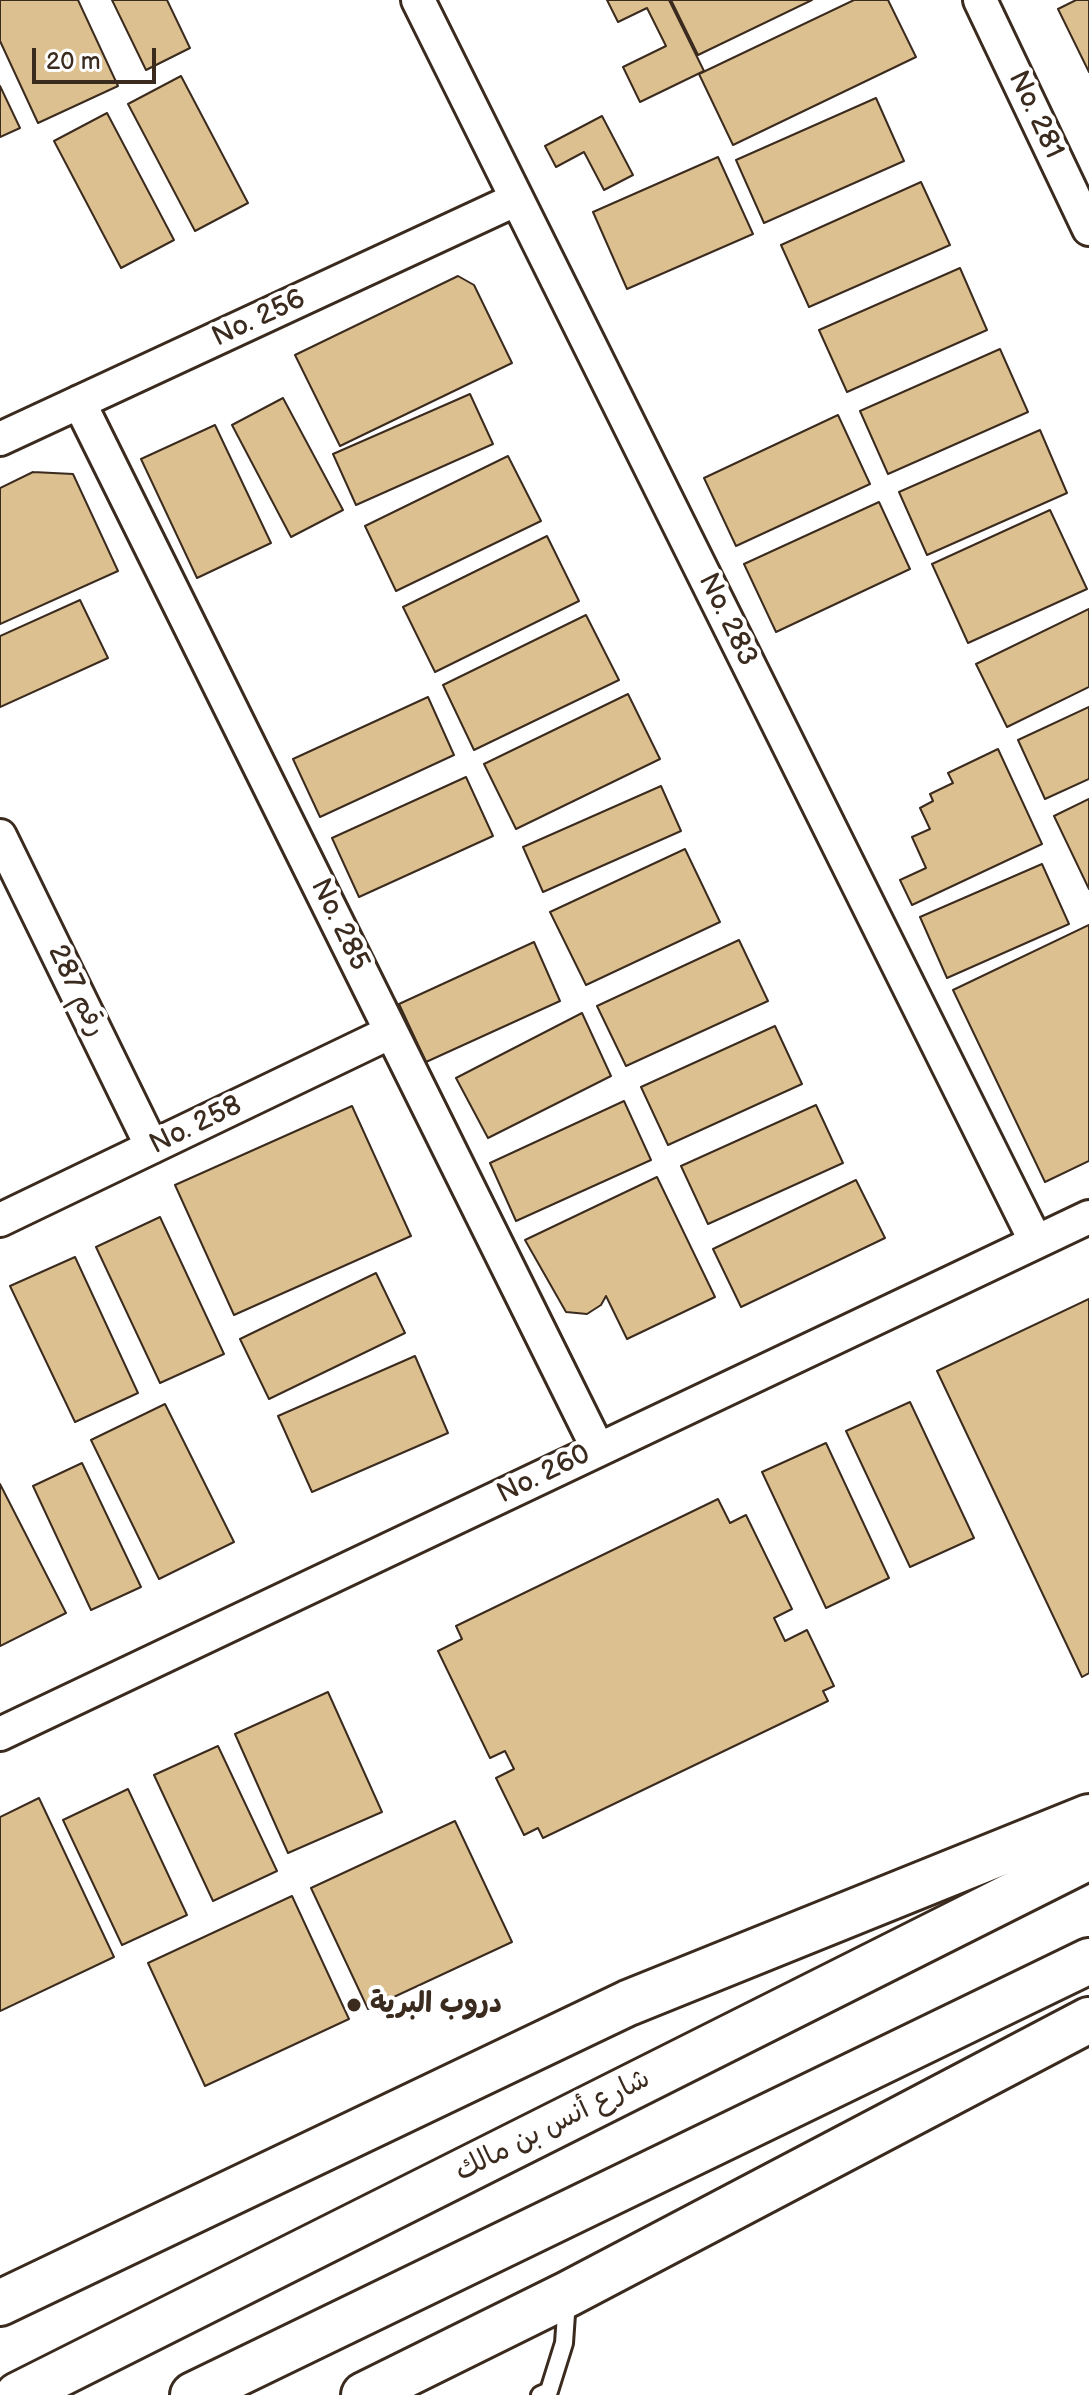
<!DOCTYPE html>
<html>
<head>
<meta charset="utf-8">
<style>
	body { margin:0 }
	#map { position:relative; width:1089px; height:2395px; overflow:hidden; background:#fff; font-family:"Balsamiq Sans",sans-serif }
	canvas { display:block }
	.scale { position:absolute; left:32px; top:48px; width:124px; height:36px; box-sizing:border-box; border:4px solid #3b2a1e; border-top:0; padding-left:10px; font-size:24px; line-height:28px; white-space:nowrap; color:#3b2a1e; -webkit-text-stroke:6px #fff; paint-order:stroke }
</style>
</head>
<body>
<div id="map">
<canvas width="1089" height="2395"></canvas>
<div class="scale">20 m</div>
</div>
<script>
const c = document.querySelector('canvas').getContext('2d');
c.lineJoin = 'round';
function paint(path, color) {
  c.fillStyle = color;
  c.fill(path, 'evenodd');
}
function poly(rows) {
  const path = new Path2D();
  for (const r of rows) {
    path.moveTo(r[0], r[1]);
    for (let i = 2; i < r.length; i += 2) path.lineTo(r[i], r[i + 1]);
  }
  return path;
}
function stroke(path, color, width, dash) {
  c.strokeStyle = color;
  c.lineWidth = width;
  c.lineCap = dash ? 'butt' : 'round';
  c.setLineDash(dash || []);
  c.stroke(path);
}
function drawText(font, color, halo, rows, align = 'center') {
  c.font = font + ' "Balsamiq Sans","Playpen Sans Arabic",sans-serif';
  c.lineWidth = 8;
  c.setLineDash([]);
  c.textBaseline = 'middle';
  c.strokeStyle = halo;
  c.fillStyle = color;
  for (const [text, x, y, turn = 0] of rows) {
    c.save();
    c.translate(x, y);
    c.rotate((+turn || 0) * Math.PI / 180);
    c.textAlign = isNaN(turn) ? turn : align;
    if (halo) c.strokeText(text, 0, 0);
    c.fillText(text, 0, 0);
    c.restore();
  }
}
const building = poly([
	[0,0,78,0,118,86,38,123,0,41,0,0],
	[112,0,167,0,190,48,146,70,112,0],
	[607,0,669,0,704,71,640,102,623,67,666,46,647,8,618,22,607,0],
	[671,0,812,0,698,55,671,0],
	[854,0,888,0,916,57,733,145,699,74,854,0],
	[1076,0,1089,0,1089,72,1058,9,1076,0],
	[181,76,248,203,195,231,128,104,181,76],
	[0,86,20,128,0,137,0,86],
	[876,98,904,161,764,223,736,160,876,98],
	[107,113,174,240,121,268,54,141,107,113],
	[602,116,633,175,604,190,584,152,556,167,545,146,602,116],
	[718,157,753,234,627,289,593,212,718,157],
	[921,182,950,245,809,307,781,245,921,182],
	[960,268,987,330,847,392,819,330,960,268],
	[458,276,474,285,512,363,340,446,295,355,458,276],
	[1000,349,1028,412,888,474,860,411,1000,349],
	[470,394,493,444,356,505,333,454,470,394],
	[283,398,343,510,291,537,232,425,283,398],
	[838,415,870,484,736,546,704,478,838,415],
	[215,425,271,543,197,578,141,459,215,425],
	[1040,430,1067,493,927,555,899,492,1040,430],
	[508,456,541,521,396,591,365,526,508,456],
	[33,472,73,474,118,571,0,624,0,488,33,472],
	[879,502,910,569,776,632,744,564,879,502],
	[1050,510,1087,589,968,643,932,564,1050,510],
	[547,536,579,601,435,672,403,607,547,536],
	[80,600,108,658,0,707,0,636,80,600],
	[1089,609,1089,687,1007,727,976,664,1089,609],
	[586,615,619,680,474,750,443,685,586,615],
	[628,694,660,759,516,829,484,764,628,694],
	[428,697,454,755,320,817,293,759,428,697],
	[1089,707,1089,779,1045,799,1018,740,1089,707],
	[998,749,1042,844,912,905,900,880,926,868,912,837,930,829,920,808,933,801,930,794,953,783,948,773,998,749],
	[466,777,493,836,359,897,332,838,466,777],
	[661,786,681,831,543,892,523,847,661,786],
	[1089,799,1089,889,1054,816,1089,799],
	[685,849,720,922,586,985,550,912,685,849],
	[1042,864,1069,924,947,978,920,917,1042,864],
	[1089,925,1089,1161,1045,1182,953,990,1089,925],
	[739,940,768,1001,626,1066,597,1006,739,940],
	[534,942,560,1001,426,1062,399,1004,534,942],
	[582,1013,611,1076,488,1138,456,1078,582,1013],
	[775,1026,802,1084,668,1145,641,1087,775,1026],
	[624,1101,651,1160,516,1221,490,1163,624,1101],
	[816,1105,843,1163,708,1224,681,1166,816,1105],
	[352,1106,411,1236,234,1315,175,1185,352,1106],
	[657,1177,715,1297,627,1339,606,1296,601,1305,587,1314,566,1312,525,1240,657,1177],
	[856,1180,885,1238,741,1307,713,1249,856,1180],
	[160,1217,224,1354,160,1383,96,1247,160,1217],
	[75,1257,138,1393,75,1422,10,1286,75,1257],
	[376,1273,405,1333,269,1399,240,1339,376,1273],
	[1089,1299,1089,1673,1082,1677,937,1371,1089,1299],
	[415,1356,448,1433,312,1492,278,1416,415,1356],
	[910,1402,974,1538,910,1567,846,1431,910,1402],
	[165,1404,234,1542,159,1579,91,1440,165,1404],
	[826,1443,889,1578,826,1608,762,1472,826,1443],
	[82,1463,141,1587,91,1610,33,1486,82,1463],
	[0,1484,66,1613,0,1646,0,1484],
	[718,1499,730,1523,746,1515,792,1609,774,1618,785,1641,807,1630,834,1686,823,1691,828,1701,543,1838,538,1828,524,1835,496,1778,514,1769,505,1751,490,1758,438,1651,462,1639,456,1626,718,1499],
	[328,1692,382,1812,288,1853,235,1734,328,1692],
	[218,1746,277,1871,213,1901,154,1775,218,1746],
	[128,1789,187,1915,122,1945,63,1820,128,1789],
	[39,1798,114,1957,0,2011,0,1817,39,1798],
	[455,1821,512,1942,368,2009,311,1888,455,1821],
	[292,1896,349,2019,205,2086,148,1963,292,1896]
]);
paint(building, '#dcc090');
stroke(building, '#3b2a1e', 2);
const service = poly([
	[540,2395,549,2391,564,2343,567,2300]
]);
const minor = poly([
	[418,0,1035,1240],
	[980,0,1089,229],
	[79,402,598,1449],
	[0,439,517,199],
	[0,836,152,1147],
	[0,1220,391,1032],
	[0,1734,1089,1217]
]);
const secondary = poly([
	[0,2303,628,2003,1089,1817],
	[364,2395,568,2294,1089,2020]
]);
const primary = poly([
	[18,2395,1089,1857],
	[193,2395,1089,1961]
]);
stroke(service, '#3b2a1e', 22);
stroke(minor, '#3b2a1e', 38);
stroke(secondary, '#3b2a1e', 50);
stroke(primary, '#3b2a1e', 50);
stroke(service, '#fff', 16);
stroke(minor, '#fff', 32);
stroke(secondary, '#fff', 44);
stroke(primary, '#fff', 44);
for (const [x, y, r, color] of [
	[354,2005,8,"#3b2a1e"]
]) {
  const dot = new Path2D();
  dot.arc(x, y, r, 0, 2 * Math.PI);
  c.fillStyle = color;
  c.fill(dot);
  stroke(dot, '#fff', 3);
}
drawText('28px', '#3b2a1e', '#fff', [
	["No. 281",1035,115,65],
	["No. 256",259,319,-25],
	["No. 283",727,620,64],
	["No. 285",339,925,64],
	["رقم 287",76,991,64],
	["No. 258",196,1126,-26],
	["No. 260",544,1475,-26],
	["شارع أنس بن مالك",553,2126,-27]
]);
drawText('bold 28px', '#3b2a1e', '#fff', [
	["دروب البرية",370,2005]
], 'left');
</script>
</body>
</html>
